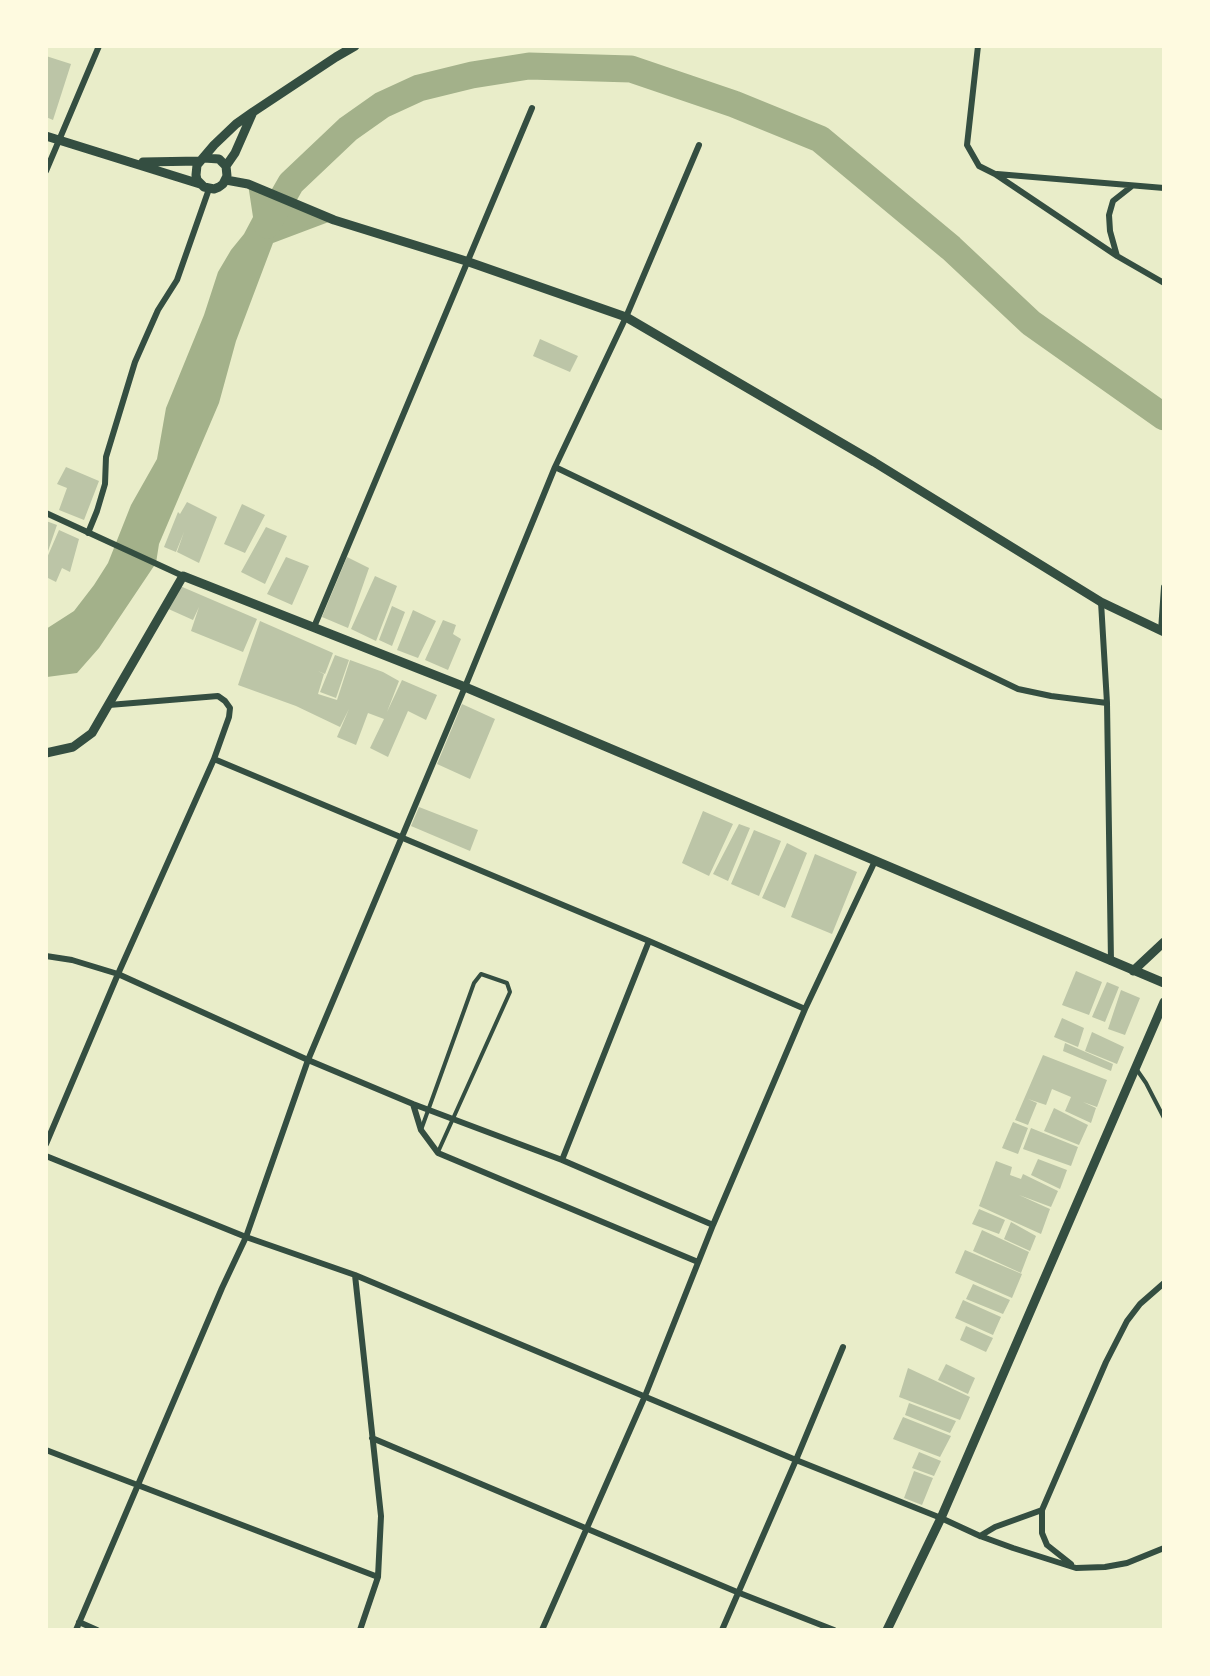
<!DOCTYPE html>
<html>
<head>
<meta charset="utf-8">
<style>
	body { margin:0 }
	#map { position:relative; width:1210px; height:1676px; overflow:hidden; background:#e9edc9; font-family:Lato,sans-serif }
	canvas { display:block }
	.frame { position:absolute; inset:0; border:48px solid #fefae0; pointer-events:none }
</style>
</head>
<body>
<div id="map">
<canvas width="1210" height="1676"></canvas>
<div class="frame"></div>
</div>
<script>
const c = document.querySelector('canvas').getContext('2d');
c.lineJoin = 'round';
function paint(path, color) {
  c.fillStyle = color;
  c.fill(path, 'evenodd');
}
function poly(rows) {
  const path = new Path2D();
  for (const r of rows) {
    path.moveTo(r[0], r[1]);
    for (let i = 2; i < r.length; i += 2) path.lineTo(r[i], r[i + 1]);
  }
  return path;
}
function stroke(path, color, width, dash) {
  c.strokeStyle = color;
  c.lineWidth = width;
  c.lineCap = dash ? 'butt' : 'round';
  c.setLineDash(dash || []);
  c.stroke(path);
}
paint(poly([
	[248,184,334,220,273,243,236,341,219,403,159,544,156,563,99,648,77,673,47,677,46,629,74,611,94,585,108,563,131,505,157,459,166,408,204,315,218,272,231,250,244,234,253,217]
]), '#a3b18a');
stroke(poly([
	[267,225,291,183,348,129,382,105,419,88,472,75,529,66,631,69,734,104,820,139,951,248,1031,323,1164,417]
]), '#a3b18a', 27);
paint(poly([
	[46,56,71,64,53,120,46,117],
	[540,339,578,356,570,372,533,356],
	[66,467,99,481,84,520,59,510,67,488,57,484],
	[187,502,217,517,199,563,177,552,184,532,176,552,164,547,178,512,180,514],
	[242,504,265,515,245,553,224,544],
	[46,521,57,525,47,554,46,554],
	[266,527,287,536,265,584,241,572],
	[59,530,79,539,70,572,62,568,56,582,46,577,46,560],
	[286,557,309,566,292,605,267,594],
	[347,557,369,568,348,628,322,617],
	[375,576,397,586,376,641,351,629],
	[180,586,257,619,243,652,191,631,199,607,193,620,164,607],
	[392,606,405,612,392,646,379,640],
	[413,610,436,621,418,658,397,650],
	[443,620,456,625,453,634,461,639,448,670,425,660],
	[260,621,333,653,325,674,318,671,324,674,318,694,337,700,350,660,383,672,399,681,387,712,402,680,437,695,426,720,408,711,388,757,370,748,384,719,368,713,356,745,337,737,349,709,340,727,296,706,238,685],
	[335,655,349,660,336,698,320,692],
	[462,704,495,719,470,779,437,764],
	[419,807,478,830,470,851,411,826],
	[703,811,733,824,709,876,682,863],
	[739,824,750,828,728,881,713,874],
	[754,830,781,841,759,896,731,884],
	[787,843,807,853,785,908,762,898],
	[815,854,857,872,832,934,791,917],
	[1076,971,1102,982,1089,1015,1062,1005],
	[1107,982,1119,987,1105,1022,1092,1017],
	[1121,990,1140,998,1125,1035,1108,1029],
	[1062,1018,1084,1028,1078,1047,1054,1037],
	[1092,1032,1124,1047,1117,1064,1085,1051],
	[1065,1043,1113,1064,1111,1071,1063,1051],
	[1043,1055,1107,1080,1097,1107,1083,1102,1096,1108,1091,1123,1065,1111,1071,1097,1052,1089,1046,1105,1028,1099,1037,1103,1028,1125,1015,1120],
	[1054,1108,1088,1125,1079,1145,1044,1131],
	[1013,1122,1028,1128,1018,1154,1002,1148],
	[1031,1128,1078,1147,1071,1166,1023,1149],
	[1038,1159,1067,1170,1060,1189,1031,1175],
	[996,1161,1012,1167,1010,1175,1021,1179,1023,1174,1058,1191,1051,1207,1019,1195,1050,1209,1041,1234,979,1206],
	[979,1209,1005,1220,999,1234,972,1224],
	[1011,1222,1036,1236,1030,1251,1004,1239],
	[982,1230,1029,1252,1021,1273,973,1251],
	[965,1250,1022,1274,1012,1298,955,1273],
	[973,1284,1010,1300,1003,1314,966,1299],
	[963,1300,1001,1317,993,1335,955,1318],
	[966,1326,993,1338,986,1352,960,1340],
	[946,1364,975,1378,968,1394,938,1380],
	[908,1368,970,1397,960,1420,899,1397],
	[909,1403,956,1421,950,1433,905,1415],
	[903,1417,951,1436,940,1457,893,1439],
	[919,1452,941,1461,934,1476,912,1468],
	[914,1471,933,1478,922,1505,904,1498]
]), '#bcc5a7');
stroke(poly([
	[1137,1070,1146,1083,1164,1118],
	[421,1130,474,983,481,974,507,983,510,992,438,1152]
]), '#344e41', 4);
stroke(poly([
	[978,46,967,145,979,166,995,174,1117,256,1164,283],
	[46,171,99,46],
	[997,174,1164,188],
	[1117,256,1110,231,1109,215,1113,201,1132,186],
	[555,467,1018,689,1051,696,1107,703],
	[46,513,183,576],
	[88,533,97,511,105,484,106,457,135,362,158,310,177,280,209,189],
	[1101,602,1107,703,1111,962],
	[314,627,532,108],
	[1161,631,1164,587],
	[214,759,649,941,805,1009],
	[46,956,72,960,118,974,308,1060,413,1104,562,1160,713,1225],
	[413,1104,421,1130,438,1153,698,1262],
	[46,1144,118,974,214,759,229,717,230,708,225,701,218,696,109,705],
	[46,1156,246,1237,355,1275,796,1460,941,1518,980,1536,1013,1548,1076,1568,1105,1567,1127,1563,1164,1548],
	[562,1160,649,941],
	[355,1275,381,1516,378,1577,360,1630],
	[372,1438,737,1592,834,1630],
	[46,1450,378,1577],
	[1042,1510,1042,1533,1047,1545,1071,1564],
	[980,1536,995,1527,1042,1510,1106,1362,1127,1321,1140,1304,1164,1283],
	[79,1622,97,1630],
	[76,1630,222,1288,246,1237,308,1060,465,687,555,467,626,317,699,145],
	[542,1630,645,1396,713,1225,805,1009,875,861],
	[722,1630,796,1460,843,1347]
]), '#344e41', 6);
stroke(poly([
	[46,136,200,184],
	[204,158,219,159,226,166,227,176,223,184,219,187,214,189,204,187,197,180,196,175,197,165,214,145,236,124,253,112,336,57,355,46],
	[143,162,200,161],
	[226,166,235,153,253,112],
	[226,180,248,184,334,220,466,261,626,317,874,462,1101,602,1164,632],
	[46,753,73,747,92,733,183,576,465,687,1164,983],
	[1133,971,1164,942],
	[887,1630,941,1518,1164,1002]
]), '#344e41', 9);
</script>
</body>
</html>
